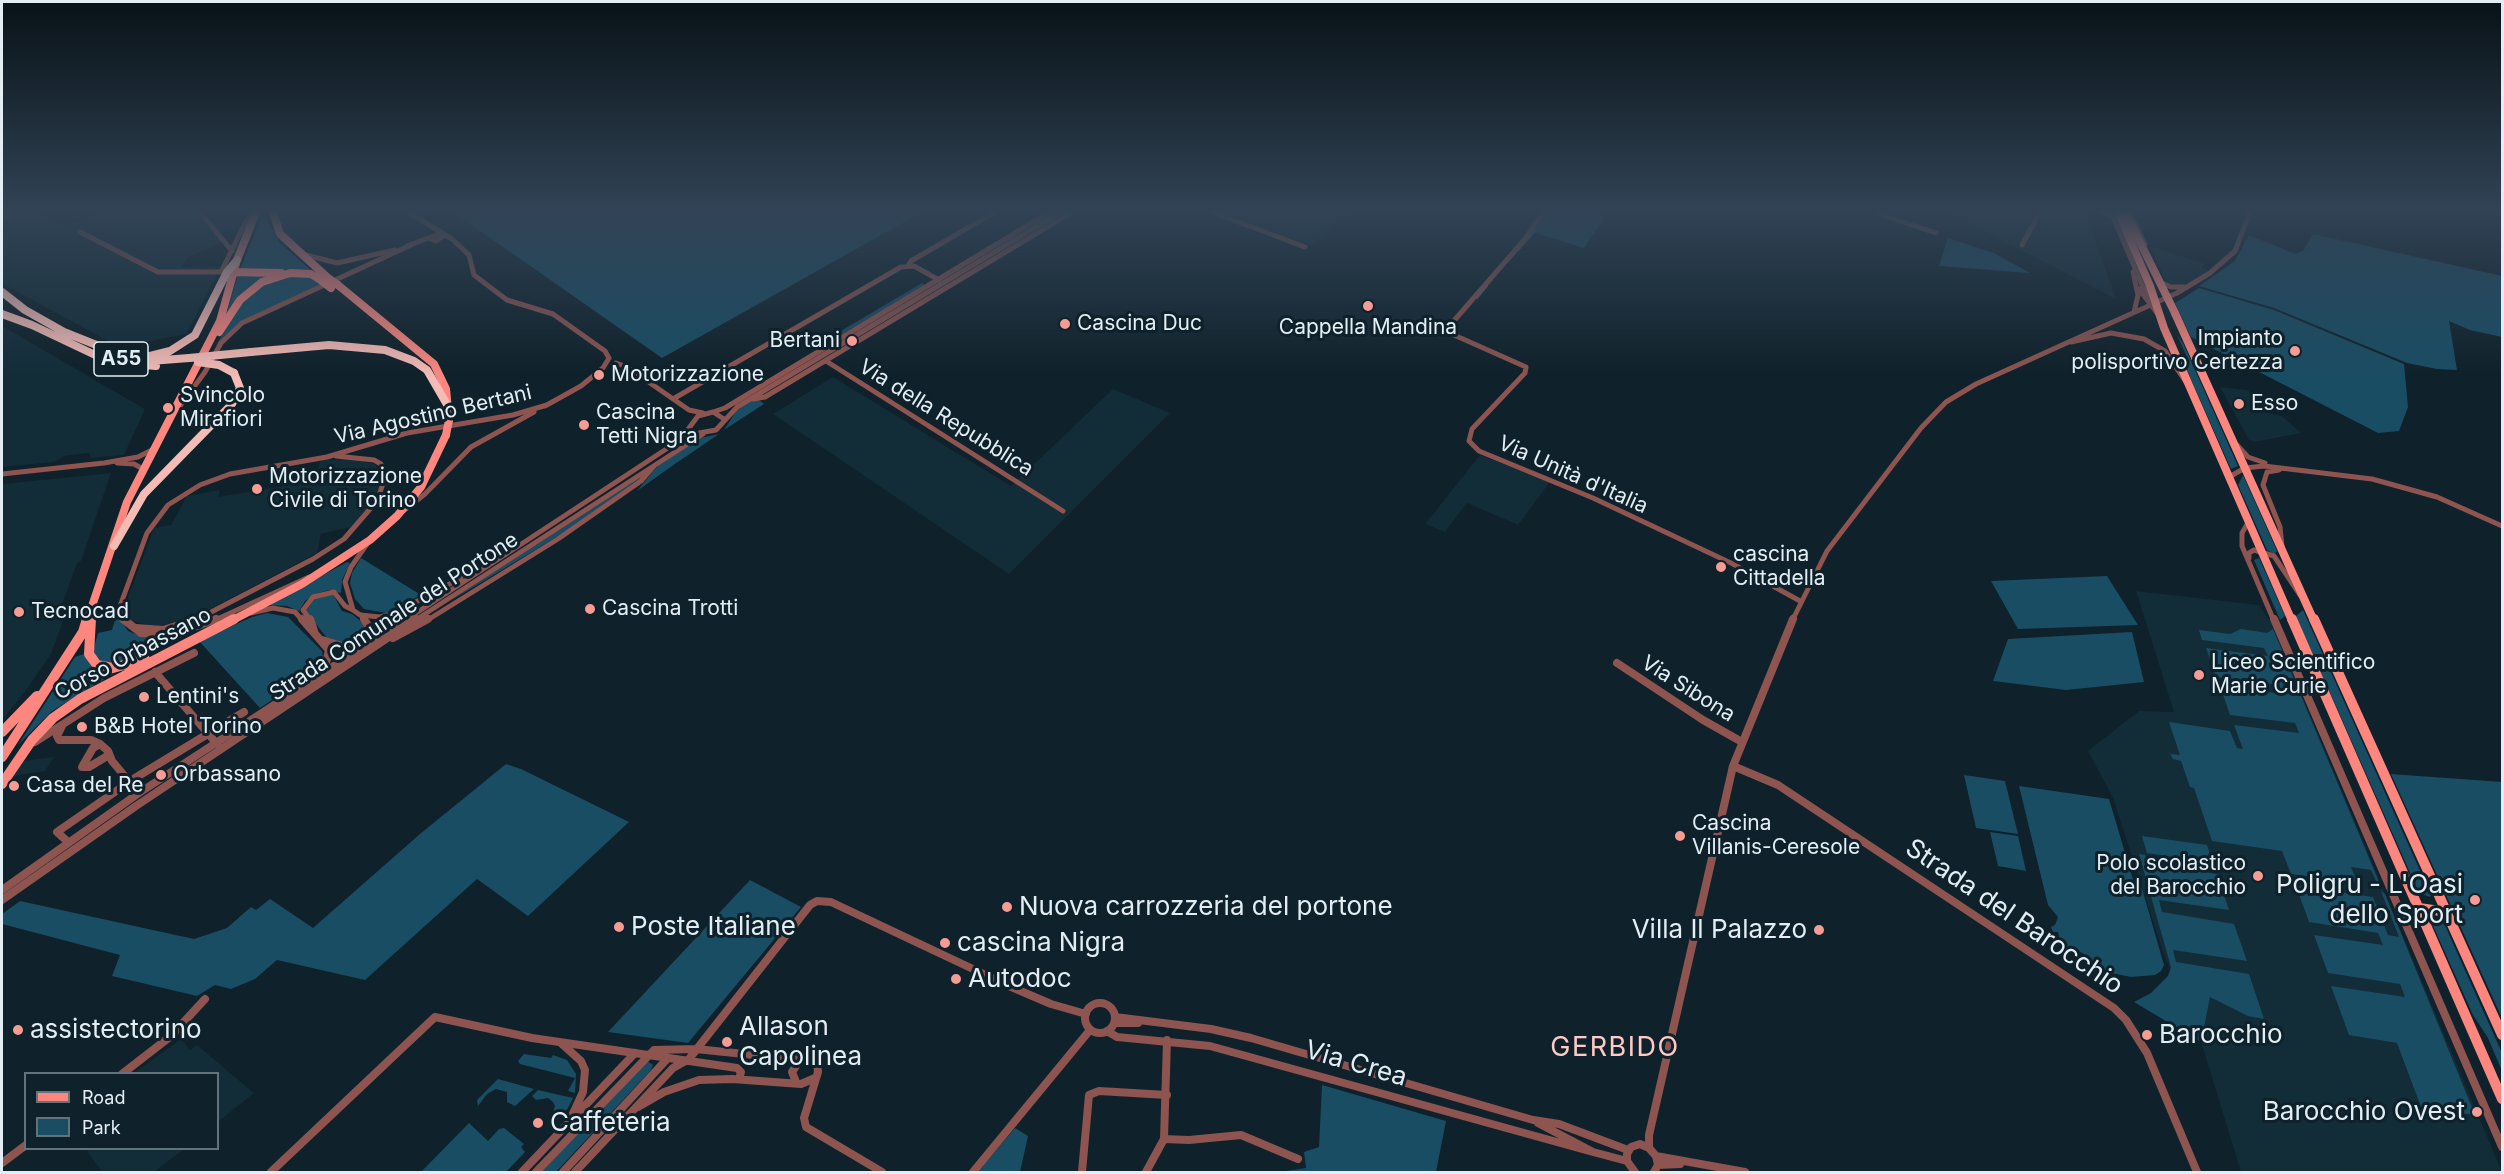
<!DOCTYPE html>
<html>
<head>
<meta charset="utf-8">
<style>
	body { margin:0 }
	#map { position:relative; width:2504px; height:1174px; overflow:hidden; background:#0f212a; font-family:Inter,sans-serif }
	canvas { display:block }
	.frame { position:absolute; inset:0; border:3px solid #e3eef4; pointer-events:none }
	.legend { position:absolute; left:24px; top:1072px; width:195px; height:78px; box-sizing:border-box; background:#0f212a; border:2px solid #64737b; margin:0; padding:8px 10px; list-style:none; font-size:18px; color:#e3eef4 }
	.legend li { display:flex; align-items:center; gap:12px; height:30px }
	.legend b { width:30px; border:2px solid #64737b }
</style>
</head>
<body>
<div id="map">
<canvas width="2504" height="1174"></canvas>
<div class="frame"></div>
<ul class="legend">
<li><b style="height:8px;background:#fd877f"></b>Road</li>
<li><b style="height:16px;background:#194d64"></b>Park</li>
</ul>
</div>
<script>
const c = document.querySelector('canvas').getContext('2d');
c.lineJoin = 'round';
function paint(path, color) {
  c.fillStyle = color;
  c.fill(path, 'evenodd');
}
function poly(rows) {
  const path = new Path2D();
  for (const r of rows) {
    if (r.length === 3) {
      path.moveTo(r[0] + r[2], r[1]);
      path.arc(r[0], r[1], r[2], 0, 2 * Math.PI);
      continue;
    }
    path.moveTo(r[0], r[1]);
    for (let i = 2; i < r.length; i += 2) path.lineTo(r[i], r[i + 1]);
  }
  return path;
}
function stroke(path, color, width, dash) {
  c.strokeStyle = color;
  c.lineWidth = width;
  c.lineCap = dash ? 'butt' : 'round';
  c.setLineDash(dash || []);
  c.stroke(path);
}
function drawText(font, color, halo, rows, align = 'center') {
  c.font = font + ' Inter,sans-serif';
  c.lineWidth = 6;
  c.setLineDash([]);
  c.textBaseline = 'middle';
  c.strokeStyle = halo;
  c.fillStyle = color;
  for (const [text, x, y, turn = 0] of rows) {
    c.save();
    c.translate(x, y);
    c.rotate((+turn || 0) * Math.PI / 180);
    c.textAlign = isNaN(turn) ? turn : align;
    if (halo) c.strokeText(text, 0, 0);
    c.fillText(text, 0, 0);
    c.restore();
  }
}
paint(poly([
	[26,212,41,212,67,227,103,212,197,212,227,241,188,257,181,268,222,266,186,334,119,347,5,285,2,280,2,221],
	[1219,212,1358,212,1349,221,1340,218,1311,246],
	[1947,212,2085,212,2116,299],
	[2150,246,2205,264,2201,268,2209,271,2184,286,2176,287,2166,282],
	[2,326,145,409,124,455,91,458,89,453,64,456,54,462,2,467],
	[833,377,1011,486,1113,389,1170,413,1009,574,773,414],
	[2220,387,2247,390,2254,394,2263,412,2282,416,2301,433,2254,442,2249,440],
	[1480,455,1550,482,1518,525,1467,503,1445,532,1425,524],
	[356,459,375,464,380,474,379,488,366,511,351,527,321,534,317,553,195,617,155,627,130,620,126,603,154,528,171,525,187,496,220,490,218,497,314,481,321,460],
	[111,473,81,561,77,563,58,616,65,616,51,654,24,693,2,720,2,484],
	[2136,591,2259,605,2272,624,2502,1172,2241,1172,2203,1048,2164,955,2113,798,2088,751,2139,711,2174,712],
	[54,757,45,771,19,775,3,782,16,762],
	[181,1039,190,1050,197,1045,254,1093,218,1122,218,1074,134,1073],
	[86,1149,184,1149,154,1172,102,1172]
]), '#122c38');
paint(poly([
	[264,212,279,242,313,272,239,271],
	[453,212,922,212,662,358],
	[1545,212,1590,212,1605,217,1584,248,1533,232],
	[2313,234,2502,276,2502,337,2470,330,2449,321,2457,370,2437,369,2407,363,2274,308,2199,286,2235,261,2249,235,2295,254,2303,251],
	[1948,238,1994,253,2030,273,1939,266],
	[238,274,276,274,251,286,226,316],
	[287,275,308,276,321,284,238,324,216,346,236,309,258,285],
	[922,283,925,285,822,346,819,344],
	[2199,288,2274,310,2404,364,2408,407,2399,431,2378,433,2191,337,2175,303],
	[2177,335,2183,343,2238,466,2231,469,2181,357,2187,357],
	[759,400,764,404,724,430,737,410,750,401],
	[719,434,672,466,637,491,661,462,700,438],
	[647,471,640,480,565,532,447,603],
	[2243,475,2277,551,2275,554,2267,550,2238,485],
	[361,558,421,595,386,613,364,609,355,599,350,583,352,573],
	[2259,558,2285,616,2280,620,2254,560],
	[347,562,350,563,342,580,341,593,329,590,315,594,305,601,299,611,287,606,269,605],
	[2107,576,2138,625,2018,629,1991,581],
	[333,594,342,611,352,614,364,624,368,633,367,640,340,643,327,638,308,614,306,610,315,598],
	[2303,610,2431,895,2430,897,2419,893,2296,616],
	[267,613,288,617,322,651,323,657,314,672,260,708,199,641,252,617],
	[117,614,128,631,140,636,165,638,192,632,134,661,122,664,102,662,93,652,98,633,112,630],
	[2241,629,2267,633,2273,629,2379,882,2378,885,2371,870,2351,867,2358,883,2291,874,2282,851,2212,841,2194,788,2190,787,2181,761,2173,759,2170,754,2180,755,2169,722,2230,731,2237,748,2243,749,2234,725,2299,733,2295,723,2230,715,2220,686,2283,694,2279,685,2216,677,2206,648,2268,656,2264,648,2202,640,2199,630,2230,634],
	[2132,632,2144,682,2066,690,1993,681,2008,639],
	[84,654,92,667,112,671,113,674,52,711,18,745,75,657],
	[506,764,521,769,629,822,528,916,477,879,365,980,277,960,255,979,231,989,215,985,197,996,112,976,120,955,2,924,2,914,20,901,194,939,227,928,251,907,256,910,270,899,313,928,420,834],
	[2391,774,2502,782,2502,1018],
	[1964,775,2005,781,2018,834,1976,828],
	[2019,786,2109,799,2134,883,2141,885,2164,965,2161,971,2155,975,2131,977,2102,971,2086,955,2074,949,2061,947,2058,932,2053,932,2051,927,2055,925,2058,917,2048,905],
	[1990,832,2018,836,2026,871,1998,866],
	[2142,836,2207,845,2213,863,2147,853],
	[2139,854,2145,855,2148,864,2217,874,2229,910,2159,900,2162,912,2234,924,2247,961,2173,950,2176,962,2249,974,2264,1019,2248,1016,2210,997,2201,1042,2134,1002,2151,993,2168,976,2171,967],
	[750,880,801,907,688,1043,608,1032],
	[2296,886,2373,897,2388,935,2399,937,2381,891,2385,894,2475,1115,2421,1107,2397,1043,2349,1035,2331,986,2405,997,2400,984,2328,973,2314,935,2383,945,2378,933,2309,922],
	[2432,917,2443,921,2502,1053,2502,1071,2488,1038,2473,1015,2430,919],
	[524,1054,551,1058,553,1055,567,1060,576,1074,575,1093,568,1091,575,1078,520,1064,518,1061],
	[647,1061,653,1065,651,1070,556,1172,539,1172],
	[498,1079,534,1089,515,1106,507,1102,507,1092,496,1089,487,1094,478,1106,477,1100],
	[1322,1085,1446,1121,1436,1172,1279,1172,1306,1168,1304,1152,1319,1147],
	[538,1090,573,1098,568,1108,557,1120,552,1116,555,1106,553,1102,548,1098,536,1100,532,1096],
	[469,1123,488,1141,499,1129,504,1128,524,1144,521,1147,525,1152,506,1172,421,1172],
	[1015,1128,1028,1136,1020,1172,978,1172]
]), '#194d64');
stroke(poly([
	[1518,250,1534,232],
	[1477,298,1487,286]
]), '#237091', 2);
stroke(poly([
	[200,212,232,251],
	[408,212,452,239,469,255,474,275,507,300,553,314,605,351,609,358],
	[1212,212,1305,247],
	[1543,212,1525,239,1445,331,1526,367,1525,373,1472,429,1469,441,1479,451,1593,498,1733,564,1800,601],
	[1873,212,1936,233],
	[2100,212,2112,216],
	[2111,212,2143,287,2153,301],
	[2130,212,2145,244],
	[2,218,16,212],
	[80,232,158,272,227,272],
	[429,238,436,241,444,235],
	[2022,245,2040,212],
	[407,246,442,233],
	[306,255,337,263,395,250],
	[908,266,911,261,995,212],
	[221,272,249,215,256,214],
	[2133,272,2138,295,2134,312],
	[2162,283,2171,287,2184,287],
	[2139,289,2157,313],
	[2071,342,2111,333,2144,339,2165,351,2186,382],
	[826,361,1063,511],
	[616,363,627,367,689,410,703,413],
	[673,399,901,267,914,266,939,280],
	[753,399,765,397,1072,212],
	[180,406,205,372,221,343,242,323,411,245],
	[545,406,581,386,603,368,609,358],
	[713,412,725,408,1050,212],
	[699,433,716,430,737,407,1061,212],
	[2237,445,2248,457,2265,463],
	[117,463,134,464,143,469],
	[2279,470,2267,472,2263,485,2280,527,2282,546],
	[2,474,104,463,138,457,152,450],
	[2229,477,2245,468,2264,466,2372,479,2437,497,2502,526],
	[402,512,425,494,471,447,534,412],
	[2249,521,2242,533,2242,546,2274,621],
	[367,544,351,567,345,582,353,610,360,615,380,617,395,613,461,578],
	[2249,558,2249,553,2254,550,2274,556,2300,595],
	[251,613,273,608,295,612,303,621],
	[361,615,365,621],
	[123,621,120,606,147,533,168,505,200,485,230,474,327,457,407,433,513,415,547,405],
	[194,621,313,559,344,539,377,501,386,475,381,464,374,460,336,456],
	[213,621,309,577],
	[311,621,303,610,313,597,334,592,345,606,353,610],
	[404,621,680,440,698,416,713,412,724,419],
	[414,621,703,434],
	[426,621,558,539,641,481,654,466],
	[1792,621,1827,551,1921,428,1946,402,1976,384,2177,293,2210,273,2235,251,2250,212]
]), '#8d5450', 5);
stroke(poly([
	[123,619,141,633,173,635,216,619],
	[302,619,329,650,326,663,313,677],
	[310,619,314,631],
	[364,619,372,632,368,643],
	[2274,619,2502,1147],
	[136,628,163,630,198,619],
	[393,638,428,619],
	[322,640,342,646,365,643],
	[1617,663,1703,720,1742,742],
	[155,672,217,744],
	[62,726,57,736,59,740,91,740,100,744],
	[35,742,104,698,194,653],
	[109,755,89,767,82,767,93,748,100,744,108,751,112,761,139,793],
	[1733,766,1778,785,2114,1008,2126,1020,2147,1053,2197,1172],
	[68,842,57,832,135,778,244,712],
	[2,890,139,793,406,619],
	[2,900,136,806,416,619],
	[1100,1018,15],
	[1115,1017,1211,1029,1251,1038,1533,1120,1559,1124,1628,1150],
	[1114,1023,1138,1023],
	[1107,1031,1117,1037,1210,1046,1593,1152],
	[562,1044,581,1061,585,1070,583,1092,570,1120],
	[122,1074,171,1036,205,999],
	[796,1082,792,1072,798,1063,808,1059,817,1063,818,1072,804,1118,806,1127,882,1172],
	[638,1107,664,1092,699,1080,732,1079,801,1084,815,1078],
	[1538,1123,1593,1152,1627,1161],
	[1164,1139,1189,1140,1241,1135,1298,1159],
	[1649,1148,1649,1135,1733,766,1793,619],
	[1656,1156,1745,1172],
	[2,1163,26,1145],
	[1658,1165,1680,1164],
	[271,1172,435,1017,532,1038,737,1068,741,1072,739,1079],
	[522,1172,635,1053],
	[536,1172,654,1050,696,1049,802,1060],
	[563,1172,667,1059],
	[575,1172,673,1068,689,1059,810,905,817,901,831,902,1009,986,1051,1004,1086,1014],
	[973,1172,1090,1030],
	[1082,1172,1089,1095,1099,1091,1167,1095],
	[1146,1172,1164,1139,1167,1040],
	[1635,1172,1627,1161,1627,1154,1631,1147,1640,1144,1649,1148,1656,1156,1658,1165,1654,1172]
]), '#8d5450', 8);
stroke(poly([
	[273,212,280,234,328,278],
	[2118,212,2150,286,2164,328,2292,621],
	[2125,212,2174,311,2314,621],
	[230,272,281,273],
	[338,285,434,364,446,389,449,420],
	[219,332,240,300,262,282,290,273,311,274,322,281],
	[87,621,127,502,220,321,237,260,256,212],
	[91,621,91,618],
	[231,621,302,584,370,540,397,516,421,487,446,435]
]), '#fd877f', 8);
stroke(poly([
	[91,619,89,654,97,665,113,668,145,659],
	[2292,619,2502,1099],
	[2314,619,2502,1035],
	[2,732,37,696],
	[2,757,83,632,87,619],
	[2,784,32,740,53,718,80,699,234,619],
	[2419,908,2447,912]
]), '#fd877f', 10);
stroke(poly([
	[2,292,25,310,64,332],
	[2,314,32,325,110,362,156,366],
	[59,330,124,356,146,357,170,351,195,335,227,272,237,260],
	[251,352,329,345,385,350,414,361,427,370,449,408],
	[150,361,189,358],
	[114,546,144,494,232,404,240,388,234,373]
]), '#f5bbb5', 8);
stroke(poly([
	[328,278,338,285],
	[322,281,331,288],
	[446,435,449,420]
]), '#fd877f', 8);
stroke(poly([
	[189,358,251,352],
	[198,362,219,365,234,373]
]), '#f5bbb5', 8);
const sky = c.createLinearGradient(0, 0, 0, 377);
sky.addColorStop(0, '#081217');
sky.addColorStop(0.56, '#314355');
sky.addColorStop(1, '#31435500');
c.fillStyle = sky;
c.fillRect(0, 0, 2504, 377);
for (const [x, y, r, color] of [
	[1368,306,6,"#f59c95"],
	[1065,324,6,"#f59c95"],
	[852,341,6,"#f59c95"],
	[2295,351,6,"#f59c95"],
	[599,375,6,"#f59c95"],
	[2239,404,6,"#f59c95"],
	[168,408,6,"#f59c95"],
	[584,425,6,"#f59c95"],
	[257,489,6,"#f59c95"],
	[1721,567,6,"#f59c95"],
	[590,609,6,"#f59c95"],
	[19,612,6,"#f59c95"],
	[2199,675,6,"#f59c95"],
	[144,697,6,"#f59c95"],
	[82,727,6,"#f59c95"],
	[161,775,6,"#f59c95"],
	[14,786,6,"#f59c95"],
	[1680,836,6,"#f59c95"],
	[2258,876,6,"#f59c95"],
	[2475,900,6,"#f59c95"],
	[1007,907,6,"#f59c95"],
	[619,927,6,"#f59c95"],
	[1819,930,6,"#f59c95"],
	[945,943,6,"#f59c95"],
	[956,979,6,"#f59c95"],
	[18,1030,6,"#f59c95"],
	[2147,1035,6,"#f59c95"],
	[727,1042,6,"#f59c95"],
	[2477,1112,6,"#f59c95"],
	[538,1123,6,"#f59c95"]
]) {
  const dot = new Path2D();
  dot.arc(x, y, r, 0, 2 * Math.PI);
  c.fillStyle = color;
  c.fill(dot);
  stroke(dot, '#0f212a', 2);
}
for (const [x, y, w] of [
	[121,359,54]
]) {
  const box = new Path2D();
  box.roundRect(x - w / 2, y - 17, w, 34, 4.5);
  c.fillStyle = '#0f212a';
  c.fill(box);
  stroke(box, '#e3eef4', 1.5);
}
drawText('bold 20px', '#e3eef4', null, [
	["A55",121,359]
]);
drawText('21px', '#e3eef4', '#0f212a', [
	["Cascina Duc",1077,324],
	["Cappella Mandina",1368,328,"center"],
	["Impianto",2283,339,"right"],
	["polisportivo Certezza",2283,363,"right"],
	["Bertani",840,341,"right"],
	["Motorizzazione",611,375],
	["Svincolo",180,396],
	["Mirafiori",180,420],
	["Esso",2251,404],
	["Cascina",596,413],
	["Tetti Nigra",596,437],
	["Motorizzazione",269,477],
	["Civile di Torino",269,501],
	["cascina",1733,555],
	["Cittadella",1733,579],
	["Cascina Trotti",602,609],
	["Tecnocad",31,612],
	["Liceo Scientifico",2211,663],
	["Marie Curie",2211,687],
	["Lentini's",156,697],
	["B&B Hotel Torino",94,727],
	["Orbassano",173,775],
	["Casa del Re",26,786],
	["Cascina",1692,824],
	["Villanis-Ceresole",1692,848],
	["Polo scolastico",2246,864,"right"],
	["del Barocchio",2246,888,"right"]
], 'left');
drawText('21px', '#e3eef4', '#0f212a', [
	["Via Agostino Bertani",433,415,-13],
	["Via della Repubblica",946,418,32],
	["Via Unità d'Italia",1573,475,24],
	["Strada Comunale del Portone",394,617,-33],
	["Corso Orbassano",133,654,-28],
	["Via Sibona",1688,689,32]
]);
drawText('26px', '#e3eef4', '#0f212a', [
	["Poligru - L'Oasi",2463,885,"right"],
	["dello Sport",2463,915,"right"],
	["Nuova carrozzeria del portone",1019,907],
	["Poste Italiane",631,927],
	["Villa Il Palazzo",1807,930,"right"],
	["cascina Nigra",957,943],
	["Autodoc",968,979],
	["Allason",739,1027],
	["Capolinea",739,1057],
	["assistectorino",30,1030],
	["Barocchio",2159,1035],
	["Barocchio Ovest",2465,1112,"right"],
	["Caffeteria",550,1123]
], 'left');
drawText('26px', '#e3eef4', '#0f212a', [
	["Strada del Barocchio",2014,917,34],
	["Via Crea",1356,1064,16]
]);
c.letterSpacing = '1.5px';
drawText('27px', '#ffcac5', '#0f212a', [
	["GERBIDO",1615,1048]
]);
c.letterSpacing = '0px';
</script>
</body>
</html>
